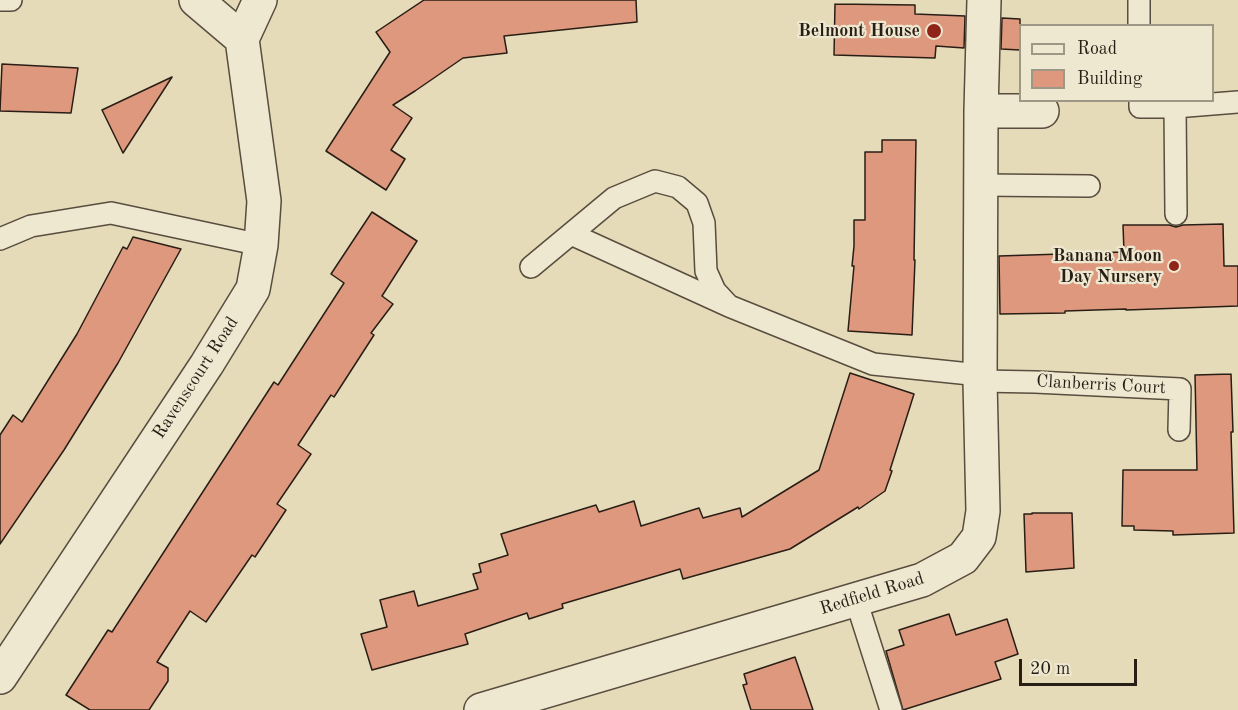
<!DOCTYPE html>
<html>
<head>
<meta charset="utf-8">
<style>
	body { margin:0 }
	#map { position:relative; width:1238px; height:710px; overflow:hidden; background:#e6dbb8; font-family:"Old Standard TT",serif }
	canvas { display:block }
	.legend { position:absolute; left:1019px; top:24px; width:195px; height:78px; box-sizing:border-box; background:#efe8d1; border:2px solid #9f9786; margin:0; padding:8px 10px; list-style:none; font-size:18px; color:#281e15 }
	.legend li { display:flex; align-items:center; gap:12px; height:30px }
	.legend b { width:30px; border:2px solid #9f9786 }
	.scale { position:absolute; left:1019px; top:659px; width:118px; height:27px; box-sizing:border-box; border:3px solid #281e15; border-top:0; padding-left:8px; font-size:18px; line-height:21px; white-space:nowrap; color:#281e15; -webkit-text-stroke:4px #efe8d1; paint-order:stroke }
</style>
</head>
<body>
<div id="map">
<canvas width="1238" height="710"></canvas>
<ul class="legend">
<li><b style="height:8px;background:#efe8d1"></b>Road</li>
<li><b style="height:16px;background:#dd987d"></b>Building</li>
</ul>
<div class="scale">20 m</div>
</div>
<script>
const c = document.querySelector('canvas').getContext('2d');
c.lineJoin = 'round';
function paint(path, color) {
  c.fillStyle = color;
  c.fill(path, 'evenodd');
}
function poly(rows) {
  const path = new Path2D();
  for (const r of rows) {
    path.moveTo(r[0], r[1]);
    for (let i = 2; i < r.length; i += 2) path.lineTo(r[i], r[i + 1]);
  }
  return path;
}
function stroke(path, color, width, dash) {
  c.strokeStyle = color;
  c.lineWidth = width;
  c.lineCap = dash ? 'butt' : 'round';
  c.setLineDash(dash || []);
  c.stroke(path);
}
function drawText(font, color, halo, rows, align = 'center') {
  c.font = font + ' "Old Standard TT",serif';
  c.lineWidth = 4.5;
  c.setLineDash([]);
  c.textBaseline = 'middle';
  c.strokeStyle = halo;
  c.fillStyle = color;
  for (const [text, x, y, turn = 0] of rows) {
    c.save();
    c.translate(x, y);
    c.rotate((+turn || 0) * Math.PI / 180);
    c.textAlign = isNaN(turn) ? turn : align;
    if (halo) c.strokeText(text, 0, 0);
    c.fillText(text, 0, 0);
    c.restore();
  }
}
const building = poly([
	[424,0,636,0,637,22,504,36,507,53,463,58,415,91,393,105,412,118,391,150,405,159,386,190,326,151,390,52,376,32,424,0],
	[835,4,915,5,915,14,965,16,964,48,936,46,935,58,834,55,835,4],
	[1002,18,1020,19,1020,50,1001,49,1002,18],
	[2,64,78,68,71,113,0,111,2,64],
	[172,77,123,153,102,110,172,77],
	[882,140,916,140,914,260,915,260,912,335,848,331,854,266,852,266,854,246,854,220,865,220,865,152,882,152,882,140],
	[372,212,417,241,382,296,393,304,371,333,374,335,334,397,331,395,298,445,311,454,277,504,286,510,255,557,252,555,206,622,190,611,157,662,168,668,168,681,149,710,90,710,66,695,108,630,112,632,274,382,278,385,344,283,331,274,372,212],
	[1223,224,1224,266,1238,266,1238,306,1126,310,1126,309,1065,311,1065,313,1000,314,999,256,1124,252,1123,225,1169,225,1176,227,1183,225,1223,224],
	[133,237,181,249,118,363,64,450,0,544,0,435,13,415,22,422,77,334,123,247,127,249,133,237],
	[850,373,914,394,890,470,892,471,885,491,859,509,858,507,790,549,683,579,680,569,562,604,563,608,529,619,527,613,465,634,468,644,372,670,361,634,387,627,380,600,414,591,418,606,478,589,473,574,481,572,479,564,508,555,501,534,596,505,599,512,634,501,641,526,699,508,703,518,740,508,742,517,819,470,850,373],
	[1231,374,1233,432,1231,432,1234,533,1173,535,1173,531,1134,530,1134,526,1122,526,1123,470,1197,470,1195,375,1231,374],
	[1032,513,1072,513,1074,568,1026,572,1024,514,1032,514,1032,513],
	[949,614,956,635,1007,619,1018,654,995,662,1001,679,903,710,886,651,904,645,899,630,949,614],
	[795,657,813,710,751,710,743,685,747,684,744,674,795,657]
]);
paint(building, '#dd987d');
stroke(building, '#281e15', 1.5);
const lane = poly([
	[0,0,11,0],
	[1139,0,1139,26],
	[1140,100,1140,107,1175,107,1238,102],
	[1175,107,1176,214],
	[981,185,1089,186],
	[571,234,729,306,873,364,980,375],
	[0,239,31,226,111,213,261,245],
	[531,267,614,198,655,181,678,187,697,203,704,223,706,271,715,291,728,305],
	[980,381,1035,382,1180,389,1179,430],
	[856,600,891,710]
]);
const street = poly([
	[196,0,242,39,260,0],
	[981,111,1042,111],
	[0,677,207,364,253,289,261,245,264,201,242,39],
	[481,710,922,580,963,558,979,537,983,511,980,381,981,111,984,0]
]);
stroke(lane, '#584d3e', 24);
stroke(street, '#584d3e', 36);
stroke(lane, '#efe8d1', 21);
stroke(street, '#efe8d1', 33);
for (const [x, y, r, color] of [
	[934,31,8,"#8f2418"],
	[1174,266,6,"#8f2418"]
]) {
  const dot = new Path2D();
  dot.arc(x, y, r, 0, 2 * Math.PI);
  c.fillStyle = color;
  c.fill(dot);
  stroke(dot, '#efe8d1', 2);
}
drawText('bold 18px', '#281e15', '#efe8d1', [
	["Belmont House",920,31],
	["Banana Moon",1162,256],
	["Day Nursery",1162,277]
], 'right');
drawText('18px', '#281e15', '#efe8d1', [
	["Ravenscourt Road",196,378,-57],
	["Clanberris Court",1101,385,3],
	["Redfield Road",872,594,-17]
]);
</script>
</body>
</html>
